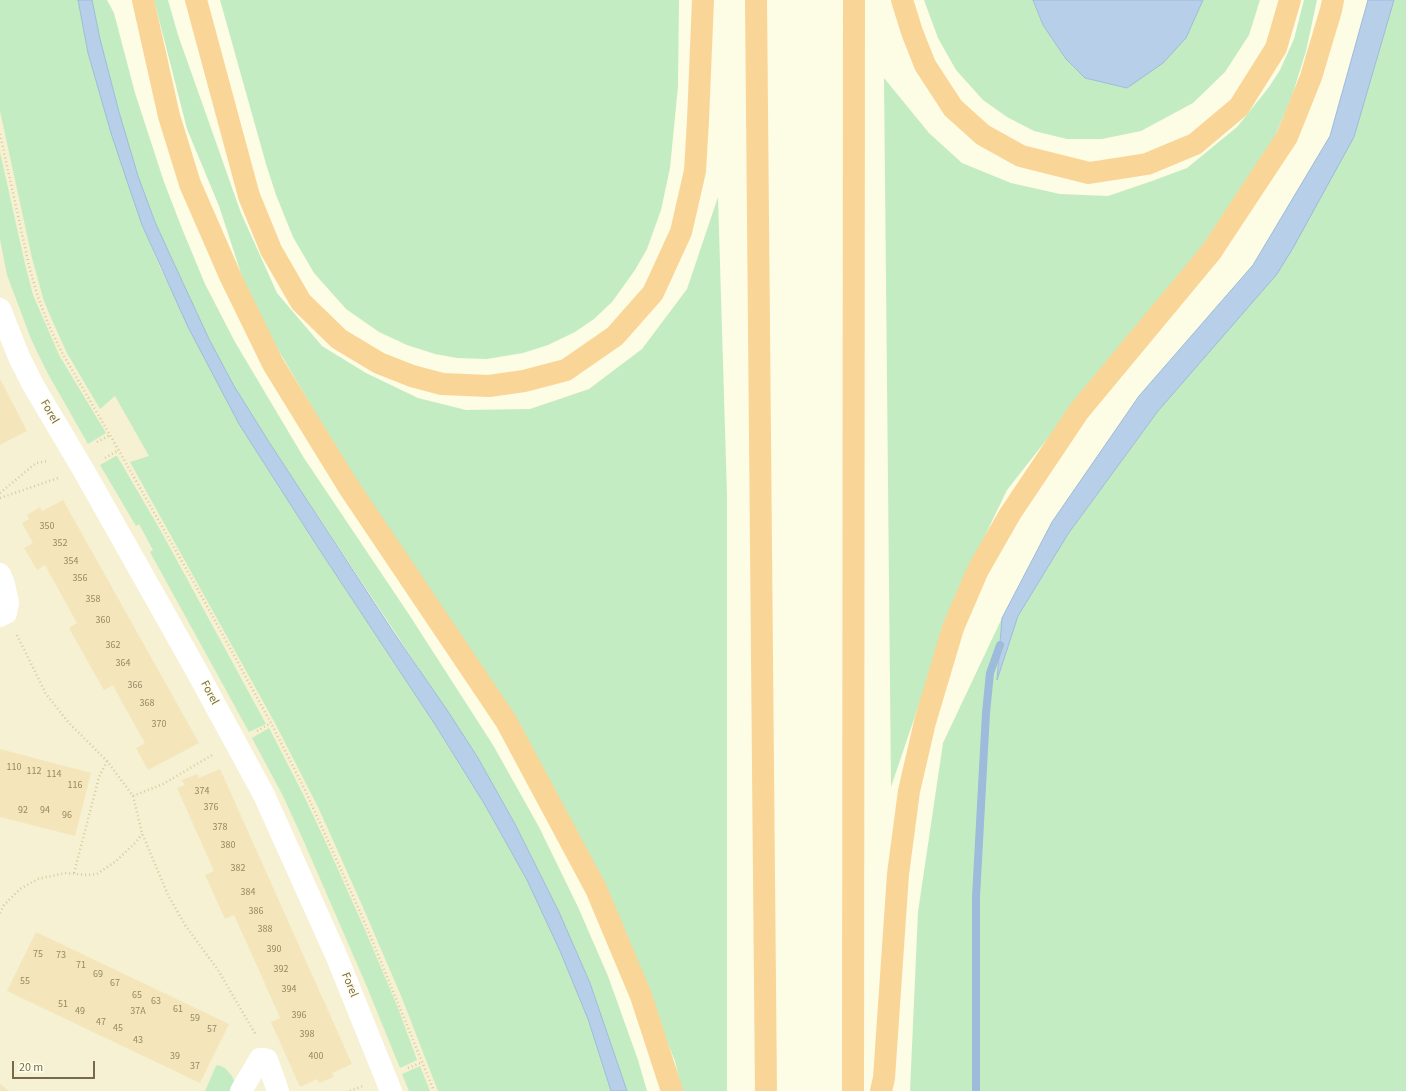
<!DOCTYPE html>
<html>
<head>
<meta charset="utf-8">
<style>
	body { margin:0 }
	#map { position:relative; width:1406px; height:1091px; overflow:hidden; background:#fdfce4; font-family:"Source Sans 3",sans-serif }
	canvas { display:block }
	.scale { position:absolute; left:12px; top:1061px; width:83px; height:18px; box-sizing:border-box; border:2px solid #776a48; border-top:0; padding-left:5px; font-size:12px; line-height:14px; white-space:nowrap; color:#776a48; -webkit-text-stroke:3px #fffeeb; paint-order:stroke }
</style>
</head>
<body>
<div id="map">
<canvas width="1406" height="1091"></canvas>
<div class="scale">20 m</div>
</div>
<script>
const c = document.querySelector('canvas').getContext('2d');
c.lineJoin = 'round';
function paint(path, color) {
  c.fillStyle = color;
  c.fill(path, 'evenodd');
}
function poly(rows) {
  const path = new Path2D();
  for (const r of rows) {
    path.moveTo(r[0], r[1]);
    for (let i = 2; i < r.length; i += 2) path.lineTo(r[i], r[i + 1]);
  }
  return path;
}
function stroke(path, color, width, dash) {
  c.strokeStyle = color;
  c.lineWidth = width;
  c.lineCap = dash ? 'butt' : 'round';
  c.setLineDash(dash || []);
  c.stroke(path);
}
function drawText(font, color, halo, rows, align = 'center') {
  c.font = font + ' "Source Sans 3",sans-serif';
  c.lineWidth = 3;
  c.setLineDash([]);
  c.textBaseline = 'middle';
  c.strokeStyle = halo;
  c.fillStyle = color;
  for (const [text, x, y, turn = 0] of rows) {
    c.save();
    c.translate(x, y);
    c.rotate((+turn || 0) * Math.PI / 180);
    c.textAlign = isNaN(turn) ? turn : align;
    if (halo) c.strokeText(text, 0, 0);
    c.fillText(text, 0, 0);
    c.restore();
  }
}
paint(poly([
	[0,53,118,373,459,1091,0,1091]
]), '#f5f1d2');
paint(poly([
	[0,0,78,0,88,53,111,133,142,225,160,267,219,386,239,424,319,549,436,726,485,805,527,880,560,951,588,1019,611,1091,438,1091,402,998,362,905,319,809,275,723,130,462,149,456,115,396,100,409,67,353,52,320,44,301,32,258,0,111],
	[92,0,107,0,114,13,135,93,164,182,183,231,205,284,235,342,304,458,410,616,493,745,539,827,578,907,608,976,638,1060,647,1091,627,1091,590,983,559,912,515,824,478,758,269,442,234,386,209,339,171,257,155,222,138,176,119,112,100,39],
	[154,0,168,0,178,35,241,213,277,293,322,346,366,373,418,398,466,410,530,409,589,389,642,349,687,289,718,197,727,496,727,1091,682,1091,675,1061,612,906,364,495,251,304,219,206,187,129],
	[220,0,679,0,678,86,670,168,661,210,647,249,635,270,612,302,594,319,575,332,548,345,523,353,487,359,457,358,435,354,407,345,379,332,346,309,314,273,293,237,276,195,266,164],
	[924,0,1033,0,1043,25,1066,59,1085,78,1127,88,1186,38,1203,0,1260,0,1249,35,1225,72,1193,103,1141,131,1102,139,1067,139,1034,131,1007,117,983,100,956,70,938,38],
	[1304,0,1317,0,1306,51,1292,96,1267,156,1216,231,1103,368,1007,490,955,598,891,787,884,78,929,133,962,163,1011,183,1060,194,1108,196,1152,181,1187,168,1237,127,1269,87,1280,70,1294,39],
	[1394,0,1406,0,1406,1091,910,1091,918,912,943,743,1002,618,997,678,1018,616,1068,534,1158,411,1354,137],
	[0,152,25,264,33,295,59,355,106,433,88,444,47,372,31,339,7,275,0,239],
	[116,456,117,456,162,533,266,724,249,732,150,552,153,550,139,524,136,526,100,465],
	[269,728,304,796,327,845,366,932,398,1008,417,1060,400,1068,367,987,305,844,283,796,252,738],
	[218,1065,225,1068,232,1076,235,1083,233,1091,205,1091,216,1066],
	[420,1066,430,1091,409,1091,402,1074]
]), '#c4ecc2');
const water = poly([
	[78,0,92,0,100,39,119,112,138,176,155,222,171,257,209,339,234,386,269,442,394,633,449,713,478,758,515,824,559,912,590,983,627,1091,611,1091,588,1019,560,951,527,880,485,805,436,726,319,549,239,424,188,327,142,225,125,175,111,133,88,53,78,0],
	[1033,0,1203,0,1186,38,1163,63,1127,88,1085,78,1066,59,1043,25,1033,0],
	[1368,0,1394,0,1354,137,1293,248,1277,274,1158,411,1068,534,1018,616,997,680,1002,618,1052,522,1139,396,1253,265,1330,136,1368,0]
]);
paint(water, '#b7cfe8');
stroke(water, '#9dbbda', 1);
stroke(poly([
	[976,1091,976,897,986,713,990,673,1000,645]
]), '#9dbbda', 8);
paint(poly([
	[0,379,27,431,0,445],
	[63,500,199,743,148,770,136,748,145,743,123,704,113,685,104,690,92,669,69,628,77,623,45,565,37,570,24,548,33,543,22,523,29,519,27,515,40,507,42,511],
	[0,749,91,773,75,836,0,817],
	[220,769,352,1064,332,1073,334,1077,319,1083,317,1079,300,1087,271,1022,280,1018,262,977,234,915,225,919,205,875,214,871,177,788,185,785,182,780,197,774,199,778],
	[36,932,229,1024,200,1083,7,991],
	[0,1084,9,1091,0,1091]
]), '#f4e6ba');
stroke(poly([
	[0,134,30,270,38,297,49,326,61,351,110,435,201,595,271,723,305,790,365,923,434,1091],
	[97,442,110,435],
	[105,458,119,450],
	[0,493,36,463,48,461],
	[0,498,58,478],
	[17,635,46,694,69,723,107,761,133,796,142,833,168,895,185,925,218,970,256,1035],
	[257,731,271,723],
	[133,796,163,784,214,754],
	[74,873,99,777,107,761],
	[0,913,4,905,20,889,38,879,65,873,87,875,97,874,116,861,136,842,142,834],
	[408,1068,423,1062],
	[350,1091,363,1086]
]), '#d9ca9d', 2.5, [1, 3]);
stroke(poly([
	[0,309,19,357,33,385,84,471,195,668,264,795,336,955,391,1091],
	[0,574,4,584,8,603,6,613,0,616],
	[241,1091,260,1059,264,1059,267,1060,278,1091]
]), '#fff', 22);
stroke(poly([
	[143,0,169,116,190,184,231,278,273,364,348,486,506,721,596,889,641,996,672,1091],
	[196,0,249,196,271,250,301,302,339,339,379,363,412,376,442,384,489,386,524,381,566,370,615,336,653,293,681,232,695,171,698,120,703,0],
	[756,0,766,1091],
	[902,0,912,32,925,65,953,108,983,135,1021,156,1089,173,1147,164,1195,144,1239,107,1276,48,1290,0],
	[853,1091,854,0],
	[881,1091,884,1078,898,874,909,791,925,722,953,628,978,570,1010,514,1079,411,1211,252,1287,137,1311,77,1331,10,1333,0]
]), '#fad598', 22);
drawText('10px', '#968964', null, [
	["350",47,527],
	["352",60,544],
	["354",71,562],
	["356",80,579],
	["358",93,600],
	["360",103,621],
	["362",113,646],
	["364",123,664],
	["366",135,686],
	["368",147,704],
	["370",159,725],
	["110",14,768],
	["112",34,772],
	["114",54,775],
	["116",75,786],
	["374",202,792],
	["376",211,808],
	["92",23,811],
	["94",45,811],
	["96",67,816],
	["378",220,828],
	["380",228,846],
	["382",238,869],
	["384",248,893],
	["386",256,912],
	["388",265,930],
	["390",274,950],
	["75",38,955],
	["73",61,956],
	["71",81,966],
	["392",281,970],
	["69",98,975],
	["55",25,982],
	["67",115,984],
	["394",289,990],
	["65",137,996],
	["63",156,1002],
	["51",63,1005],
	["61",178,1010],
	["49",80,1012],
	["37A",138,1012],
	["396",299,1016],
	["59",195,1019],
	["47",101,1023],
	["45",118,1029],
	["57",212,1030],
	["398",307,1035],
	["43",138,1041],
	["39",175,1057],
	["400",316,1057],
	["37",195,1067]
]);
drawText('12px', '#776a48', '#fffeeb', [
	["Forel",49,412,60],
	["Forel",209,693,62],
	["Forel",349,985,68]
]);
</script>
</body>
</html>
